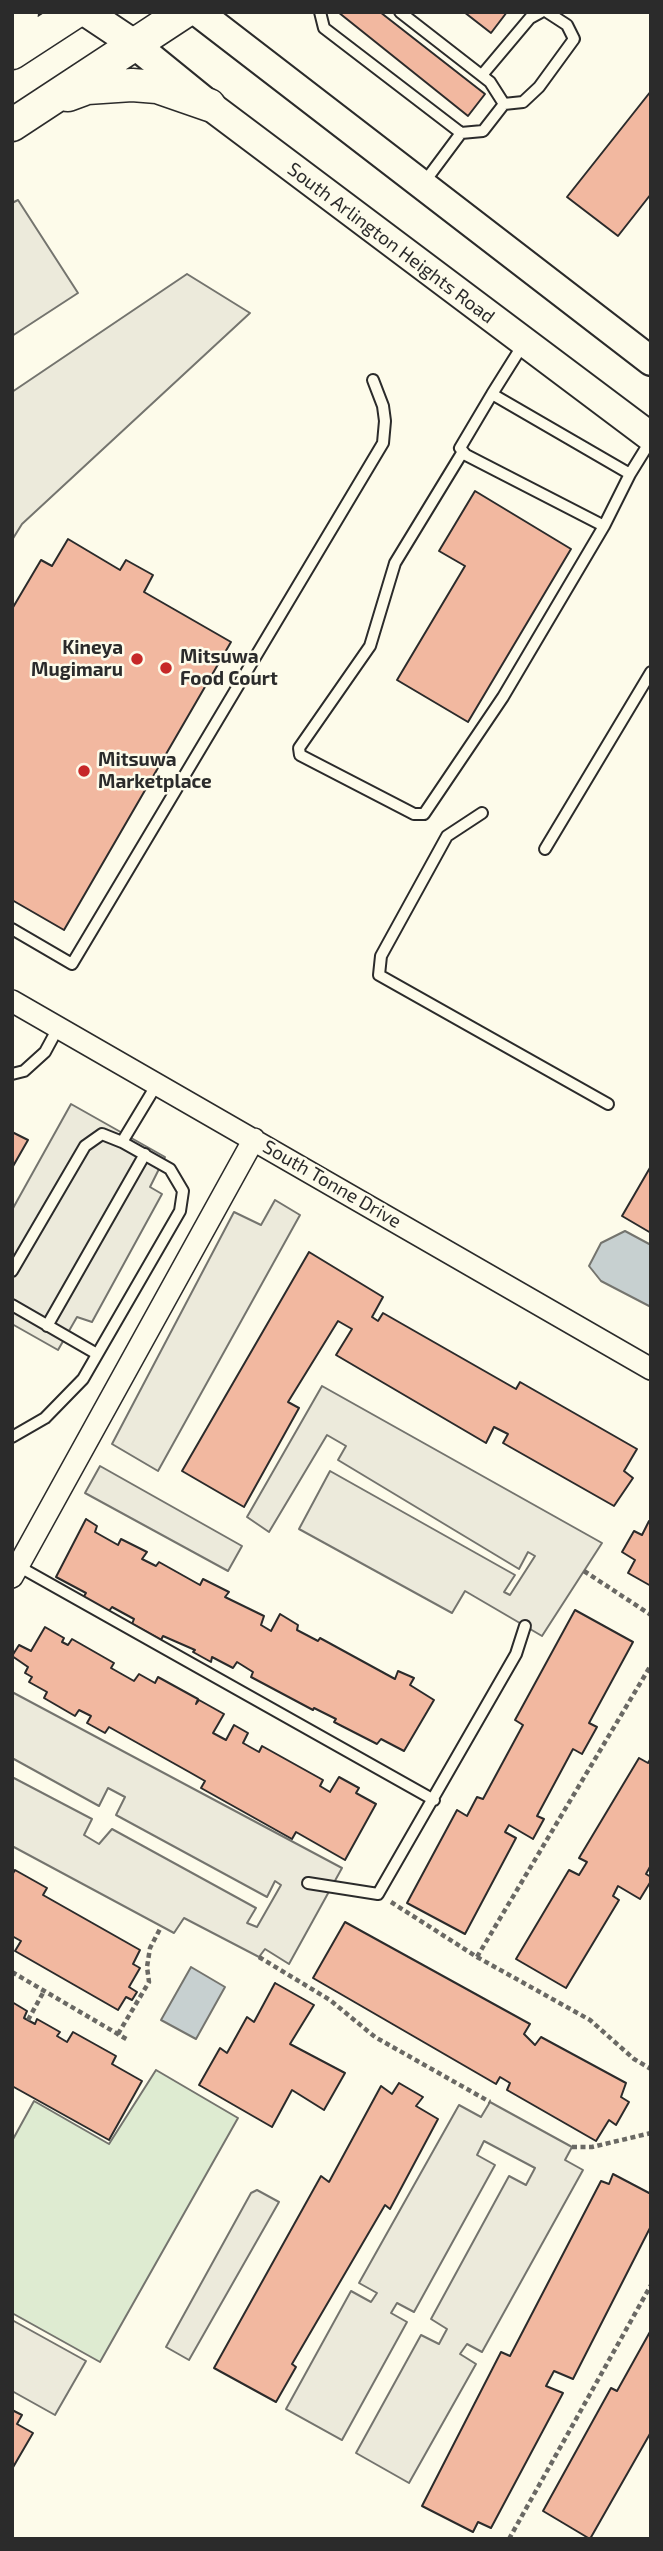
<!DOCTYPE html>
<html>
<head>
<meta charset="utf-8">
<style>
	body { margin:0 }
	#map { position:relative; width:663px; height:2551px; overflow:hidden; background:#fdfbea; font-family:"Exo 2",sans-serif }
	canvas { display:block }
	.frame { position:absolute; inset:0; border:14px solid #2b2b2b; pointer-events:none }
</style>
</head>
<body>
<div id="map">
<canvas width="663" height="2551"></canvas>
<div class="frame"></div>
</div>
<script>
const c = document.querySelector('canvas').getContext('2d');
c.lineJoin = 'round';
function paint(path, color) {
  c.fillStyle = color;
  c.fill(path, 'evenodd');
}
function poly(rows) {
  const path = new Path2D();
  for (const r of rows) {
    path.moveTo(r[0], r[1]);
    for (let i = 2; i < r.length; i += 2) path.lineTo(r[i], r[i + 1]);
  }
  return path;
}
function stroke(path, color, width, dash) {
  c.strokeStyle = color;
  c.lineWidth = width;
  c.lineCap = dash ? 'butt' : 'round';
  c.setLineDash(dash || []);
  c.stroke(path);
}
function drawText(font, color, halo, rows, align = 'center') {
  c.font = font + ' "Exo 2",sans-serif';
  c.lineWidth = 5;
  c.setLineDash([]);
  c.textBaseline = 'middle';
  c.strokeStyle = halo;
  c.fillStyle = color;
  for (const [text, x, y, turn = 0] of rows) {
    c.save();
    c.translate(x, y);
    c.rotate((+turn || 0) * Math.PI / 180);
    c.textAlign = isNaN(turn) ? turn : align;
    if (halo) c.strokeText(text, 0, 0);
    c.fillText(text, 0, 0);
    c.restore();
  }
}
const green = poly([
	[156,2070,238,2118,100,2362,12,2313,12,2141,34,2101,109,2144,156,2070]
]);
paint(green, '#deebd1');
stroke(green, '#74746e', 2);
const parking = poly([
	[18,200,78,293,12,336,12,203,18,200],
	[187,274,250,313,22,524,12,540,12,392,187,274],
	[71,1104,165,1157,150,1187,162,1194,92,1322,77,1317,58,1350,12,1324,12,1210,71,1104],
	[275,1200,300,1215,158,1471,112,1444,234,1212,261,1225,275,1200],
	[322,1386,602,1543,542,1636,465,1591,452,1613,299,1529,330,1471,515,1575,504,1592,510,1595,535,1556,528,1552,519,1569,338,1460,346,1446,327,1435,269,1532,247,1517,322,1386],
	[100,1466,242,1546,228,1571,85,1493,100,1466],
	[12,1692,342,1868,289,1964,265,1949,259,1957,184,1918,174,1933,12,1846,12,1777,92,1819,84,1835,99,1844,112,1829,256,1908,247,1923,257,1927,281,1885,275,1881,267,1897,116,1815,125,1797,108,1788,99,1806,12,1758,12,1692],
	[490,2102,572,2147,565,2160,583,2170,482,2352,467,2344,460,2354,476,2364,409,2483,356,2453,421,2335,439,2344,447,2329,431,2319,509,2176,526,2185,535,2168,484,2141,477,2155,495,2165,414,2312,397,2303,391,2313,407,2322,342,2440,286,2409,351,2291,371,2302,377,2293,359,2283,459,2105,481,2117,490,2102],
	[257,2190,279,2202,189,2360,166,2347,251,2193,257,2190],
	[12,2320,86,2361,55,2415,12,2391,12,2320]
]);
paint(parking, '#eceadb');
stroke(parking, '#74746e', 2);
const water = poly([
	[625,1231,651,1245,651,1307,601,1281,589,1266,601,1243,625,1231],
	[191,1967,225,1987,196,2039,161,2020,191,1967]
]);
paint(water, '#c7d0d0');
stroke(water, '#74746e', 2);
const building = poly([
	[338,12,380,12,485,94,468,116,338,12],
	[464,12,507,12,491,33,464,12],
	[651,91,651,194,618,236,567,197,651,91],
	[475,491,571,549,468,722,397,680,465,566,439,551,475,491],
	[68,539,120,570,126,560,153,575,144,592,231,642,64,930,12,900,12,609,41,560,52,566,68,539],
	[12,1132,28,1140,12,1168,12,1132],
	[651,1166,651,1233,622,1216,651,1166],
	[309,1252,383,1297,372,1317,378,1321,383,1313,516,1389,520,1382,637,1449,624,1471,633,1478,614,1506,503,1443,508,1434,494,1427,486,1443,336,1355,352,1329,338,1321,288,1402,299,1408,244,1507,182,1471,309,1252],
	[86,1519,97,1526,95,1532,118,1545,121,1539,147,1552,142,1559,156,1566,159,1562,200,1585,203,1579,229,1592,225,1597,264,1616,261,1625,271,1631,280,1614,298,1625,297,1630,318,1641,320,1638,395,1679,398,1671,414,1678,410,1685,434,1700,404,1751,381,1739,377,1744,334,1722,336,1719,314,1708,313,1710,251,1677,253,1672,237,1662,233,1668,212,1657,211,1662,193,1652,195,1650,163,1636,161,1640,132,1624,134,1619,112,1607,109,1611,83,1598,86,1593,56,1577,86,1519],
	[649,1521,651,1522,651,1586,628,1573,635,1560,622,1552,634,1531,642,1535,649,1521],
	[575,1610,633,1642,589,1723,597,1727,582,1754,573,1749,537,1816,544,1819,533,1839,509,1825,505,1832,516,1838,465,1934,407,1903,457,1810,467,1816,477,1797,483,1799,523,1725,515,1720,575,1610],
	[45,1627,64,1638,62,1642,68,1645,72,1639,114,1663,111,1668,134,1681,139,1674,155,1683,158,1677,198,1699,196,1704,199,1700,224,1714,213,1733,226,1740,234,1725,248,1733,243,1743,259,1752,262,1746,323,1780,320,1786,330,1792,339,1777,359,1788,356,1793,376,1804,345,1860,296,1832,292,1839,201,1788,205,1781,191,1773,109,1727,105,1733,87,1723,91,1716,79,1710,75,1716,44,1698,47,1692,29,1682,32,1677,25,1673,28,1667,12,1656,19,1645,31,1651,45,1627],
	[639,1758,648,1763,651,1758,651,1865,646,1874,651,1877,651,1881,640,1899,618,1886,613,1896,619,1900,566,1988,516,1959,569,1870,579,1875,587,1862,579,1858,639,1758],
	[15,1870,47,1888,43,1895,140,1950,133,1964,140,1968,129,1987,137,1992,132,2000,126,1997,118,2010,15,1951,21,1941,12,1936,12,1875,15,1870],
	[345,1922,530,2024,524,2034,535,2045,541,2037,626,2083,621,2097,629,2102,616,2125,609,2120,596,2141,507,2090,510,2083,500,2077,496,2084,313,1978,345,1922],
	[275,1983,314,2005,290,2044,345,2073,324,2110,292,2090,272,2127,199,2085,220,2048,227,2053,247,2017,254,2022,275,1983],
	[12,2002,27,2011,24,2018,35,2024,37,2019,60,2032,57,2036,67,2042,73,2032,116,2056,112,2064,142,2081,109,2140,12,2086,12,2002],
	[399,2083,423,2097,416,2106,438,2119,390,2209,385,2205,292,2364,296,2367,276,2402,214,2368,321,2176,329,2182,381,2086,392,2094,399,2083],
	[613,2174,651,2194,651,2226,573,2379,554,2371,546,2386,563,2393,491,2528,478,2522,473,2532,422,2506,501,2352,510,2356,601,2181,609,2184,613,2174],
	[651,2330,651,2432,590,2539,543,2511,611,2388,617,2391,651,2330],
	[12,2410,22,2415,17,2424,33,2433,12,2469,12,2410]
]);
paint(building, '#f2b8a0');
stroke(building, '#2b2b2b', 2);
const service = poly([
	[320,12,324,28,461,133],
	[400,12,490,82,504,104,483,131,461,133,423,184],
	[482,75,530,18,541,12],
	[504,104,523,102,539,87,574,39,567,25,547,12],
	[492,394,630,474,604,526,466,455,460,448,492,394,524,343],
	[462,453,395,563,370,646,299,748,300,755,414,814,424,814,503,697,604,526],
	[630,474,651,440],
	[482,813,447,836,381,956,379,975,608,1104],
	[545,849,651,672],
	[12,929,72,964,383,443,385,421,383,406,373,380],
	[12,1074,24,1071,45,1052,58,1028],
	[12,1271,85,1146,102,1134,122,1142],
	[12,1305,97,1354],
	[47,1326,145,1154],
	[12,1437,45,1418,83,1379,180,1211,183,1191,170,1169,122,1142,157,1084],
	[18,1566,434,1800],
	[308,1883,378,1894,516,1654,525,1626]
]);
const minor = poly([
	[12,1001,651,1369],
	[12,1577,254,1139]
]);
const secondary = poly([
	[86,12,134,44,209,105,651,437],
	[198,12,651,361]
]);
const primary = poly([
	[12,38,21,24,22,12],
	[12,53,75,12],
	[68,95,87,88,132,85,157,87,209,105],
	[12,125,184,12]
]);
stroke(service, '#2b2b2b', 14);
stroke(minor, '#2b2b2b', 24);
stroke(secondary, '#2b2b2b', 32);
stroke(primary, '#2b2b2b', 35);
stroke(poly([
	[584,1571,651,1615],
	[391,1902,477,1957,590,2020,634,2059,651,2069],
	[259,1957,330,2000,375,2037,490,2102],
	[477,1957,651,1665],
	[12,1972,128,2040],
	[28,2020,44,1991],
	[118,2034,149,1982,147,1967,150,1948,161,1927],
	[572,2147,592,2147,651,2133],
	[509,2539,651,2285]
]), '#6a6964', 4.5, [5, 3.5]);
stroke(service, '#fdfbea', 10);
stroke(minor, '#fdfbea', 21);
stroke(secondary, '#fdfbea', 28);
stroke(primary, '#fdfbea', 32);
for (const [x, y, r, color] of [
	[137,659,7,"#c62828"],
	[166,668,7,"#c62828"],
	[84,771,7,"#c62828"]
]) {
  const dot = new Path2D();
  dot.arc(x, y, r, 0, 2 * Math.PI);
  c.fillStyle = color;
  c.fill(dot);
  stroke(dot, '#fdfbea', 2.5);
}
drawText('19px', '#2b2b2b', '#fdfbea', [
	["South Arlington Heights Road",391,243,37],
	["South Tonne Drive",332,1184,30]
]);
drawText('bold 19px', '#2b2b2b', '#fdfbea', [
	["Kineya",123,648,"right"],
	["Mugimaru",123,670,"right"],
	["Mitsuwa",180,657],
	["Food Court",180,679],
	["Mitsuwa",98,760],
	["Marketplace",98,782]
], 'left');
</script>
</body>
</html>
